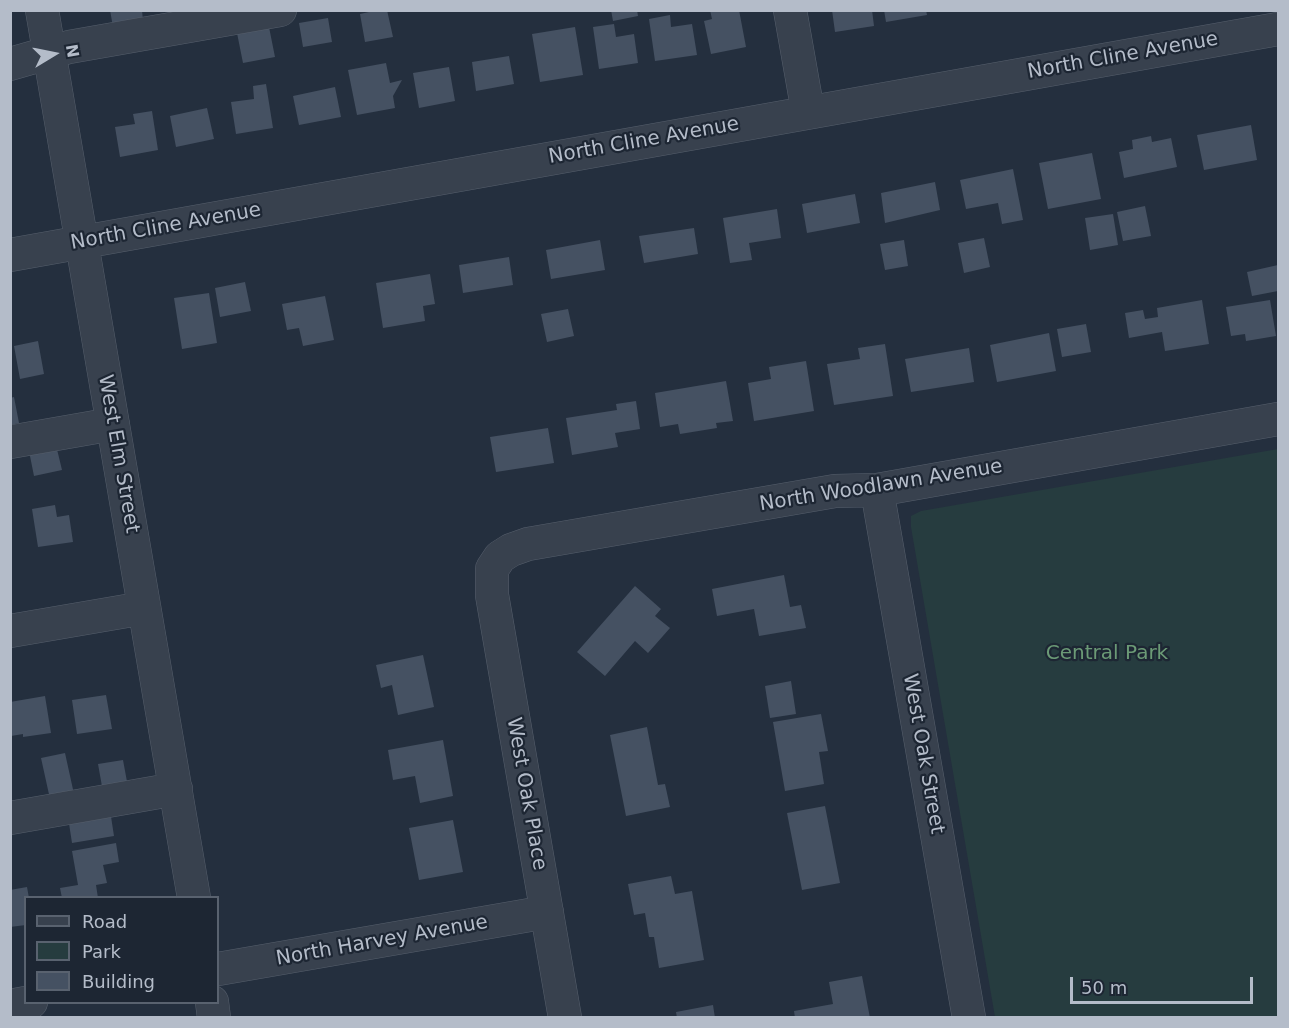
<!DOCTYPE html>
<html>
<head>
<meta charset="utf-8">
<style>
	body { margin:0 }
	#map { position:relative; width:1289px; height:1028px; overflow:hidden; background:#242f3e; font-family:"DejaVu Sans",sans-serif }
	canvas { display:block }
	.frame { position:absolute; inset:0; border:12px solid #b4bcc9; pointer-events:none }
	.legend { position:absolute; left:24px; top:896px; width:195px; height:108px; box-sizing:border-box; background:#1d2633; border:2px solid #59626f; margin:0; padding:8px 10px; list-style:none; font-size:18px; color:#b4bcc9 }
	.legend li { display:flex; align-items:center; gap:12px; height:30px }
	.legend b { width:30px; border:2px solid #59626f }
	.north { position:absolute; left:24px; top:24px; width:60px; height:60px; -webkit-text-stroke:4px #1d2633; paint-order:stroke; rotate:80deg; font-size:16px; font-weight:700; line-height:24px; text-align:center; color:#b4bcc9 }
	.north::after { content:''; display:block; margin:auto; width:21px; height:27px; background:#b4bcc9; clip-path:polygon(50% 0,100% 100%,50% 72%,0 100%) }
	.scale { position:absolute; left:1070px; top:977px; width:183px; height:27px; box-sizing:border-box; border:3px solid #b4bcc9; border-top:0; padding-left:8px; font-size:18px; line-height:21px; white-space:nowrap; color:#b4bcc9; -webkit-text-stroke:4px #1d2633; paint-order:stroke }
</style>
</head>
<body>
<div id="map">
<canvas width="1289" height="1028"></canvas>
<div class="frame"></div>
<ul class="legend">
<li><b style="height:8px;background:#38414e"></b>Road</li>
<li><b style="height:16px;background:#263c3f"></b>Park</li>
<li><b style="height:16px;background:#455162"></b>Building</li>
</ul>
<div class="north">N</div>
<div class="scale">50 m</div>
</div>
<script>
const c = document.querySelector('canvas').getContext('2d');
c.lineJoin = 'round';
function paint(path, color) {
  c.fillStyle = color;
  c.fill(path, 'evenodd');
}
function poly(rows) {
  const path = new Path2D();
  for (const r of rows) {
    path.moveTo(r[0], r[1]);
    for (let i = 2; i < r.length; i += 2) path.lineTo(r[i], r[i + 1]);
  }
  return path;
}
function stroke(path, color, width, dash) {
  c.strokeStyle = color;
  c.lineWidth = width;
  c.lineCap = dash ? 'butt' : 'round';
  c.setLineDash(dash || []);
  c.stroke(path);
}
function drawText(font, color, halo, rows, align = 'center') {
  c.font = font + ' "DejaVu Sans",sans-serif';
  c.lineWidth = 4.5;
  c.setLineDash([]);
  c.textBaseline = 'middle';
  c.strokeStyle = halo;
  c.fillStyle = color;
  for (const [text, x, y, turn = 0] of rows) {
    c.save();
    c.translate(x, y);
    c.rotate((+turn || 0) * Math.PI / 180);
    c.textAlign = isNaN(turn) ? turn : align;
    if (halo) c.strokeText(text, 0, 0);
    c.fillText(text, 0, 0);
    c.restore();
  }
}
paint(poly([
	[1278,449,1278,1017,995,1017,911,527,911,516,921,511]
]), '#263c3f');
paint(poly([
	[110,10,142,10,143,21,113,27],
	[378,10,387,10,393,37,365,42,360,14],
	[611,10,637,10,638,16,613,21],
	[710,10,739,10,746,47,711,54,704,21,712,19],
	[832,10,872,10,874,26,835,32],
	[884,10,926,10,927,15,886,22],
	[670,15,671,27,692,24,697,55,655,61,649,19],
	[328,18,332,42,303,47,299,23],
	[614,24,616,37,634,34,638,63,599,69,593,27],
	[269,27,275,57,243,63,237,33],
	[575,27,583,75,540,82,532,34],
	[509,56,514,84,476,91,472,62],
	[386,63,390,83,402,80,393,96,395,108,357,115,348,70],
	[449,67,455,101,419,108,413,73],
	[266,84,273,128,236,134,231,102,254,99,253,86],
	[335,87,341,117,299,125,293,96],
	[207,108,214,139,176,147,170,116],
	[152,111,158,150,120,157,115,127,135,124,133,114],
	[1251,125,1257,160,1204,170,1197,135],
	[1151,136,1152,142,1171,138,1177,167,1124,178,1119,152,1133,149,1132,140],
	[1092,153,1101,199,1048,209,1039,163],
	[1013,169,1023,220,1002,224,998,203,966,209,960,180],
	[935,182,940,210,885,223,881,193],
	[855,194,860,223,807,233,802,204],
	[1145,206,1151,236,1123,241,1117,212],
	[777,209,781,238,749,243,752,260,730,263,723,218],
	[1113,214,1118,245,1090,250,1085,218],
	[694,228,698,254,644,263,639,236],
	[984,238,990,267,964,273,958,243],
	[600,240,605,270,551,279,546,250],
	[904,240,908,266,885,270,880,244],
	[509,257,513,285,463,293,459,265],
	[1278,265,1278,291,1252,296,1247,272],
	[430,274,435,304,423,306,425,321,383,328,376,283],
	[245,282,251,311,220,317,215,288],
	[209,293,217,343,182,349,174,298],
	[325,296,334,340,303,346,299,328,287,330,282,304],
	[1202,300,1209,344,1165,351,1162,332,1129,338,1125,313,1143,310,1145,319,1158,317,1157,308],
	[1270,300,1276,336,1246,341,1245,334,1231,336,1226,307],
	[568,309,574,336,547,342,541,314],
	[1086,324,1091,352,1062,357,1057,329],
	[1049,333,1056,371,997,382,990,345],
	[38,341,44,374,20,379,14,346],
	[885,344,893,396,834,405,827,364,860,359,858,348],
	[969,348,974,382,911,392,905,359],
	[806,361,814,411,754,421,748,383,771,379,769,367],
	[726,381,733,421,716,423,717,428,680,434,678,424,660,427,655,393],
	[14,397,19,423,10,425,10,398],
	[636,401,640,429,615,433,618,447,572,455,566,418,617,410,616,404],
	[548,428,554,463,496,472,490,437],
	[56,445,62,470,34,476,29,451],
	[55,505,57,517,69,515,73,542,38,547,32,509],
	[784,575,790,607,801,605,806,628,759,636,754,609,717,616,712,589],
	[635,586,661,609,655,616,670,628,648,653,635,641,605,676,577,652],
	[423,655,434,707,398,715,392,685,381,688,376,665],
	[791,681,796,714,770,718,765,686],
	[106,695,112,729,77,734,72,700],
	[45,696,51,733,23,737,23,734,11,736,10,702],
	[821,714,828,751,819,752,824,784,785,791,773,722],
	[647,727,658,785,665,784,670,807,626,816,610,735],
	[443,740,453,796,420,803,415,776,393,780,388,750],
	[65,753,74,794,50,799,41,758],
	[123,760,128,787,103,792,98,764],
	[825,806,840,883,802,890,787,813],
	[110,810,114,836,72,843,68,817],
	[453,820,463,872,419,880,409,828],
	[116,843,119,862,103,865,107,883,96,885,98,898,62,898,60,888,78,885,72,851],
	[671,876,675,894,692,891,704,960,659,968,654,937,649,937,645,913,634,915,628,884],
	[27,887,29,898,26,898,26,925,10,927,10,890],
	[862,976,870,1018,795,1018,794,1011,833,1004,829,982],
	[713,1005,715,1018,677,1018,676,1012]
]), '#455162');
const minor = poly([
	[42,10,194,898],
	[790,10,808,112],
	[10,64,69,47,280,10],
	[10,255,1278,29],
	[10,442,113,424],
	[877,490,969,1018],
	[10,631,144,608],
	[10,818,176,789],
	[218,969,547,912],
	[212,1002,214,1018],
	[10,1006,31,1002],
	[565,1018,492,595,492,569,500,557,511,550,528,544,835,491,877,490,1278,419]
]);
stroke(minor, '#565f6c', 34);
stroke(minor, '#38414e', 33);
drawText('20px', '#b4bcc9', '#1d2633', [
	["North Cline Avenue",1123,56,-10],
	["North Cline Avenue",644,141,-10],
	["North Cline Avenue",166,227,-10],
	["West Elm Street",118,454,80],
	["North Woodlawn Avenue",881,486,-9],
	["West Oak Street",923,754,80],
	["West Oak Place",526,794,80],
	["North Harvey Avenue",382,941,-10]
]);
drawText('20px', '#6b9a76', '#1d2633', [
	["Central Park",1107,654]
]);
</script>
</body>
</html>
